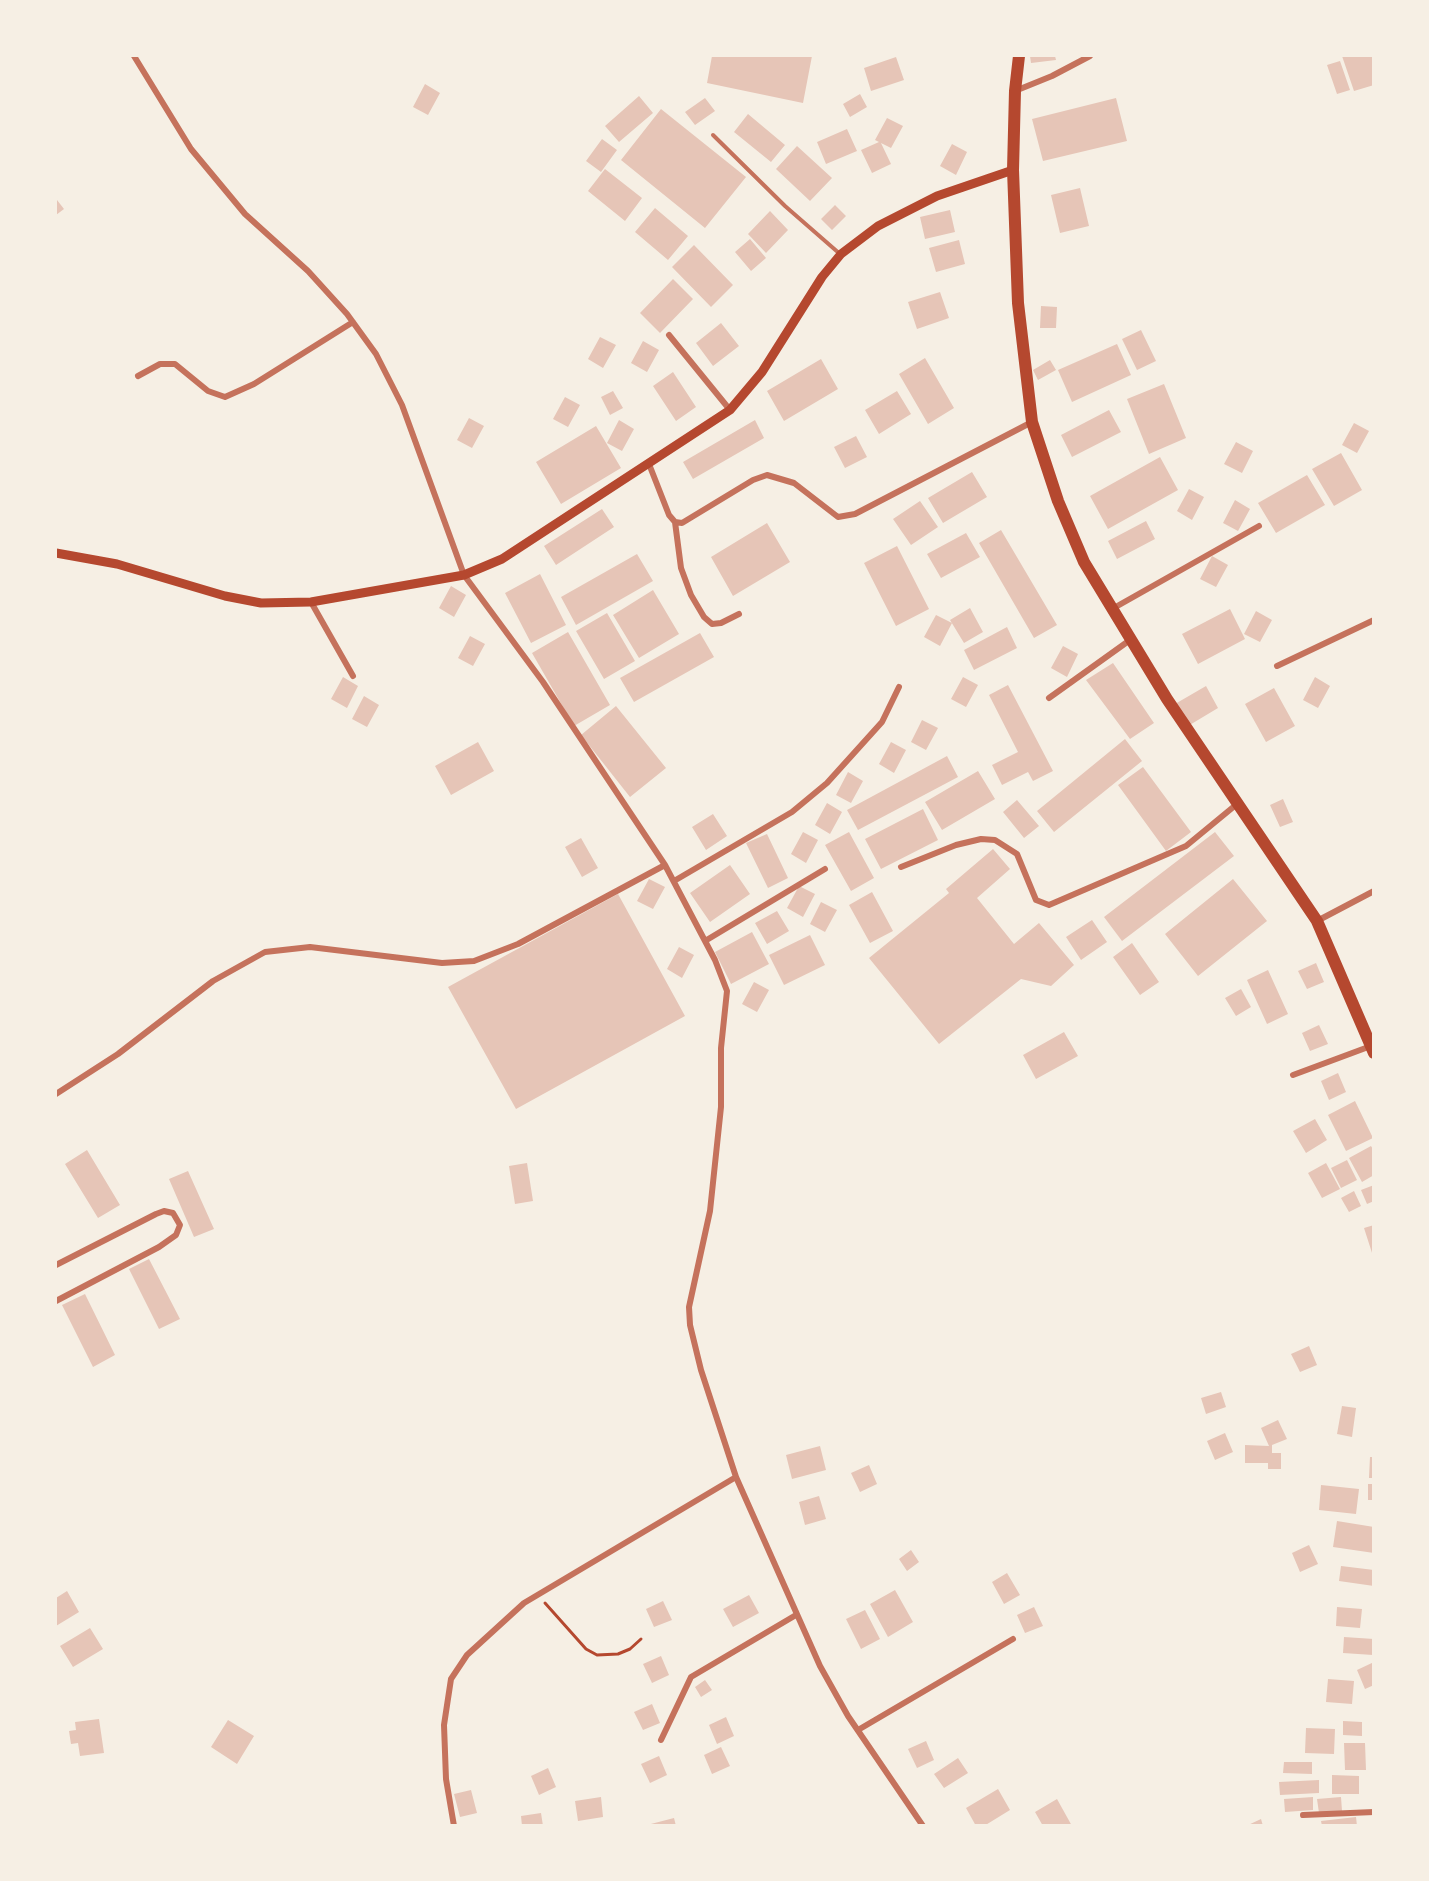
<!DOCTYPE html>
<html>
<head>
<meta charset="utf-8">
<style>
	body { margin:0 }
	#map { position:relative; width:1429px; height:1881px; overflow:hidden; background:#f6efe4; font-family:Inter,sans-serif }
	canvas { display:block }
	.frame { position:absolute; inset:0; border:57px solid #f6efe4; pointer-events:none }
</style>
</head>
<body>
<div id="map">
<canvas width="1429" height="1881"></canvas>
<div class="frame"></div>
</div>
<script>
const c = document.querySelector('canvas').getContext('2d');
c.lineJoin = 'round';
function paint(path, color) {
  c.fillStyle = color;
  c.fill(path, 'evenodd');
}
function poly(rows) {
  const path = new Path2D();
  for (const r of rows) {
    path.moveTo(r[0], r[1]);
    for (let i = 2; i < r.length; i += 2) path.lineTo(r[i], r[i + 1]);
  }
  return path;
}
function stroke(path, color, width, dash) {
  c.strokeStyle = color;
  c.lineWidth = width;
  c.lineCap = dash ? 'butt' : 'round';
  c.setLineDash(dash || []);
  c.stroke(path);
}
paint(poly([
	[712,56,812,56,803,103,707,83],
	[1030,56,1055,56,1056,60,1031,63],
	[1342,56,1374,56,1374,85,1354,91],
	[896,57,904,80,871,91,864,68],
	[1340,61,1350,90,1337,94,1327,65],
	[425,84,440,93,428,115,413,107],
	[860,94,867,107,850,117,843,104],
	[639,96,653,113,619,142,605,126],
	[705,98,715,111,695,125,685,112],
	[1116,98,1127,141,1043,161,1032,119],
	[661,109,746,177,705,228,621,160],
	[748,114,785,145,771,162,734,132],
	[887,118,903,126,891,148,881,143,891,164,872,173,861,150,879,142,875,140],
	[847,129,857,151,826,164,817,142],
	[602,139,617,150,601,172,586,161],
	[952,144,967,152,956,175,940,166],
	[797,146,832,178,810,201,776,169],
	[605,169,642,198,625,221,588,191],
	[1080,188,1089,226,1060,233,1051,195],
	[57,200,64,209,56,215,56,201],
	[835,205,846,216,832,230,821,219],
	[655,208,688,236,668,260,635,232],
	[950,210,955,232,925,239,920,217],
	[770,211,788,230,766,253,748,234],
	[750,239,766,258,751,271,735,252],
	[959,240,965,264,936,272,929,248],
	[694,245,733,285,711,307,672,267],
	[673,279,693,299,660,333,640,313],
	[940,292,949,318,917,329,908,302],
	[1041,306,1057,307,1056,328,1040,328],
	[721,323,739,346,713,366,696,343],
	[1141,330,1156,361,1137,370,1122,339],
	[600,337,616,345,603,368,588,359],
	[643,341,659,350,647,372,631,363],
	[1117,344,1131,375,1072,402,1058,370],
	[925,358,954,408,928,424,899,374],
	[821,359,838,389,784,421,767,391],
	[1050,360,1056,370,1038,380,1033,370],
	[673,372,696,407,676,421,653,386],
	[1164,384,1186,438,1149,454,1127,399],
	[613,391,623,408,610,415,601,397],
	[897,391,911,414,879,434,865,410],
	[565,397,580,405,568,427,553,419],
	[1109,410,1121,432,1072,457,1061,435],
	[469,418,484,426,472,448,457,440],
	[619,420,634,429,622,451,607,443],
	[755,420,764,438,693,479,683,462],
	[1354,423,1369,431,1357,453,1342,445],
	[596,426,621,468,561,504,536,462],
	[856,436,867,457,845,468,834,447],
	[1236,442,1253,451,1242,473,1224,464],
	[1341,453,1362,490,1334,506,1312,469],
	[1160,457,1178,490,1108,529,1090,496],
	[972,472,987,497,943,523,928,498],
	[1307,475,1325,505,1276,533,1258,503],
	[1189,489,1204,497,1192,520,1177,511],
	[1235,500,1250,509,1238,531,1223,523],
	[920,501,938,527,911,545,893,519],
	[602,509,614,527,556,565,544,546],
	[1146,521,1155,539,1117,559,1108,541],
	[767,523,790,562,733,596,711,557],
	[1001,530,1057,625,1034,638,979,543],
	[966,533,980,557,941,578,927,554],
	[897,546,929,609,896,626,864,563],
	[637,554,653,581,576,625,561,597],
	[1212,556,1228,565,1216,587,1200,579],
	[540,574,566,625,531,643,505,593],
	[451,586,466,595,454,617,439,608],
	[653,590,679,634,639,658,613,615],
	[970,608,983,632,964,643,950,620],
	[1230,609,1245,639,1198,664,1182,634],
	[1256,611,1272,620,1260,642,1244,634],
	[607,613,635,661,604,679,576,631],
	[936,615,952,623,940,646,924,637],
	[1007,627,1017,648,974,670,964,650],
	[568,632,610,705,574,726,532,653],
	[700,633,714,657,634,702,620,678],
	[470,636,485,644,473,666,458,658],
	[1063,646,1078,654,1067,677,1051,668],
	[1113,663,1154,723,1130,739,1086,680],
	[343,677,358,686,347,708,331,699],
	[963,677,978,685,966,707,951,699],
	[1315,677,1330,686,1318,708,1303,700],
	[1008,685,1053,771,1033,781,1028,772,1002,785,992,765,1018,752,989,695],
	[1206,686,1218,708,1188,726,1175,704],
	[1274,688,1295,726,1266,742,1245,704],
	[364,696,379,705,367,727,352,719],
	[616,706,666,768,630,797,581,735],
	[922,720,938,728,926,750,911,742],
	[1125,739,1142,761,1054,832,1037,811],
	[478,742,494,771,451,795,435,766],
	[891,742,906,750,894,773,879,764],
	[947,756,958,777,858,830,847,810],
	[1143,767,1191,832,1166,851,1118,785],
	[978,771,995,799,942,830,925,802],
	[848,772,863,781,851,803,836,795],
	[1283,799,1293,822,1280,827,1270,805],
	[1017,800,1039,826,1024,838,1003,812],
	[827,803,842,812,830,834,815,825],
	[923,809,938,840,881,869,865,839],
	[713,814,727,836,706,850,692,827],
	[803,832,818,840,806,863,791,854],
	[849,832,874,878,851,891,825,845],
	[1215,832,1234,856,1122,941,1104,917],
	[767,834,788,878,768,888,746,843],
	[581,838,598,868,582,877,565,847],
	[993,849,1010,869,977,898,1014,944,1039,923,1074,965,1051,986,1021,979,939,1044,869,958,949,893,946,889],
	[730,865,750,894,710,922,690,893],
	[649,879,665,887,653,909,637,901],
	[1233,879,1267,921,1198,976,1165,934],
	[799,886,815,894,803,917,787,908],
	[872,892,893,931,870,943,849,905],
	[618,894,685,1016,516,1109,448,987],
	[821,902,837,910,825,932,810,924],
	[777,911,789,931,767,944,755,923],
	[1092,920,1107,942,1081,960,1066,937],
	[752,932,769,964,731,984,715,952],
	[810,935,825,965,784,985,769,955],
	[1132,943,1159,982,1140,995,1113,957],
	[679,947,694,955,682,978,667,969],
	[1316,963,1324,982,1307,989,1298,971],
	[1268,970,1288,1014,1267,1024,1247,980],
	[754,982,769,990,757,1012,742,1004],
	[1241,989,1251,1007,1236,1016,1225,998],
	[1319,1025,1328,1044,1310,1051,1302,1033],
	[1064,1032,1078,1056,1036,1079,1023,1055],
	[1338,1073,1346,1092,1329,1100,1321,1081],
	[1355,1101,1373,1138,1346,1151,1328,1115],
	[1315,1119,1327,1140,1306,1153,1293,1131],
	[1371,1146,1374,1151,1374,1175,1362,1182,1349,1158],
	[87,1150,120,1205,98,1218,65,1164],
	[1347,1160,1357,1180,1341,1188,1331,1168],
	[527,1163,533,1201,515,1204,509,1166],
	[1326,1163,1340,1189,1322,1198,1308,1173],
	[188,1171,214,1229,194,1237,169,1179],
	[1374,1185,1374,1201,1367,1204,1361,1190],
	[1354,1191,1361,1206,1349,1212,1341,1198],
	[1374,1225,1374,1256,1373,1256,1364,1228],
	[149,1259,180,1319,159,1329,129,1269],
	[85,1294,115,1355,93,1367,62,1305],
	[1309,1346,1317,1365,1300,1372,1291,1354],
	[1221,1392,1226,1407,1206,1414,1201,1398],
	[1342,1406,1356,1408,1352,1437,1337,1434],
	[1278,1420,1287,1439,1272,1445,1272,1453,1281,1453,1281,1469,1268,1469,1268,1463,1245,1463,1245,1445,1269,1446,1261,1428],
	[1225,1433,1233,1452,1215,1460,1207,1441],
	[820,1446,826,1470,792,1479,786,1455],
	[1370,1457,1374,1457,1374,1478,1369,1478],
	[869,1465,877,1484,860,1492,851,1473],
	[1368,1484,1374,1484,1374,1500,1368,1500],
	[1321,1485,1359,1489,1356,1514,1319,1510],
	[819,1496,826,1519,805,1525,799,1502],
	[1337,1521,1374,1527,1374,1553,1333,1547],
	[1309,1545,1318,1564,1300,1572,1292,1553],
	[911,1550,919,1562,907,1571,899,1559],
	[1341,1566,1374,1570,1374,1586,1339,1581],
	[1007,1573,1020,1595,1004,1604,992,1582],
	[895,1590,913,1622,888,1637,870,1604],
	[67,1591,79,1612,56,1626,56,1598],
	[749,1595,759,1613,733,1627,723,1609],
	[663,1601,672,1620,654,1627,646,1609],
	[1034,1607,1043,1626,1025,1633,1017,1615],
	[1337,1607,1362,1609,1360,1628,1336,1626],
	[865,1610,880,1639,861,1649,846,1619],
	[90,1628,103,1649,73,1667,60,1646],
	[1344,1637,1374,1639,1373,1655,1343,1653],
	[661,1656,669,1675,652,1683,643,1664],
	[1374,1662,1374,1685,1365,1689,1357,1670],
	[1328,1679,1354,1681,1352,1704,1326,1702],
	[705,1680,712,1690,701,1697,695,1687],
	[652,1704,660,1723,643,1730,634,1712],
	[726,1717,734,1736,717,1744,709,1725],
	[99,1719,104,1753,80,1756,78,1743,71,1744,69,1731,76,1730,75,1722],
	[228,1720,254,1736,237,1764,211,1747],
	[1343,1721,1362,1722,1362,1736,1343,1735],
	[1306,1728,1335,1729,1334,1754,1305,1753],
	[926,1741,934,1760,917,1768,908,1749],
	[1344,1743,1365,1743,1366,1770,1345,1770],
	[721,1747,730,1766,712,1774,704,1755],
	[659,1756,667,1775,650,1783,641,1764],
	[958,1758,968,1773,944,1788,934,1774],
	[1284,1762,1312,1762,1312,1774,1283,1773],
	[548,1768,556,1787,539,1795,531,1776],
	[1332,1775,1359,1776,1359,1794,1332,1794],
	[1319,1780,1319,1793,1280,1795,1279,1782],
	[998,1789,1010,1810,984,1826,976,1826,966,1808],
	[471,1790,477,1813,460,1817,454,1794],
	[601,1797,603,1817,578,1821,575,1801],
	[1313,1797,1313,1810,1285,1812,1284,1799],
	[1341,1797,1342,1811,1319,1813,1317,1799],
	[1057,1799,1072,1826,1043,1826,1035,1812],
	[541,1813,543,1826,522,1826,521,1816],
	[1356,1817,1357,1826,1322,1826,1321,1821],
	[674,1818,676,1826,647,1826,647,1825],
	[1261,1819,1263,1826,1246,1826]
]), '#e6c5b7');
stroke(poly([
	[545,1603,586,1649,597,1655,618,1654,630,1649,641,1639]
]), '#b5482f', 3);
stroke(poly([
	[713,135,785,206,840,254]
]), '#c5725c', 4);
stroke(poly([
	[134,56,191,149,245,214,308,271,347,314,376,354,402,405,464,575,543,682,665,865,715,960,727,991,721,1048,721,1107,710,1211,689,1307,690,1325,701,1370,736,1477,820,1666,848,1716,923,1826],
	[1015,91,1052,76,1090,56],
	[669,335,730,410],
	[138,376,160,364,175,364,208,391,225,397,254,384,353,322],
	[649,464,669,515,675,522,682,523,753,480,767,475,794,483,838,517,855,514,1032,422],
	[675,522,681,568,691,595,704,617,712,624,721,623,739,614],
	[311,602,353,676],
	[1112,609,1259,526],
	[1277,666,1374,620],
	[1049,698,1130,640],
	[901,867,956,845,981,839,995,840,1017,854,1036,900,1049,905,1186,846,1237,804],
	[674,881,792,812,827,783,882,722,899,687],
	[1317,921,1374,891],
	[705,941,825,869],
	[1293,1075,1371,1046],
	[56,1094,118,1054,213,981,265,952,310,947,442,963,474,961,518,944,665,865],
	[56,1265,156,1214,164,1211,173,1213,180,1225,176,1235,159,1247,56,1301],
	[858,1730,1013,1639],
	[661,1740,691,1677,796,1615],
	[1303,1815,1374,1812],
	[454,1826,446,1779,444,1725,451,1679,467,1655,524,1603,736,1477]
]), '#c5725c', 6);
stroke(poly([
	[56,553,117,564,225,596,261,603,311,602,464,575,502,559,730,410,762,372,822,277,841,254,878,226,937,196,1013,170]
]), '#b5482f', 9);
stroke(poly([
	[1019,56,1015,91,1013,170,1018,303,1032,422,1058,501,1084,562,1167,699,1317,921,1374,1053]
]), '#b5482f', 12);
</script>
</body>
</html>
